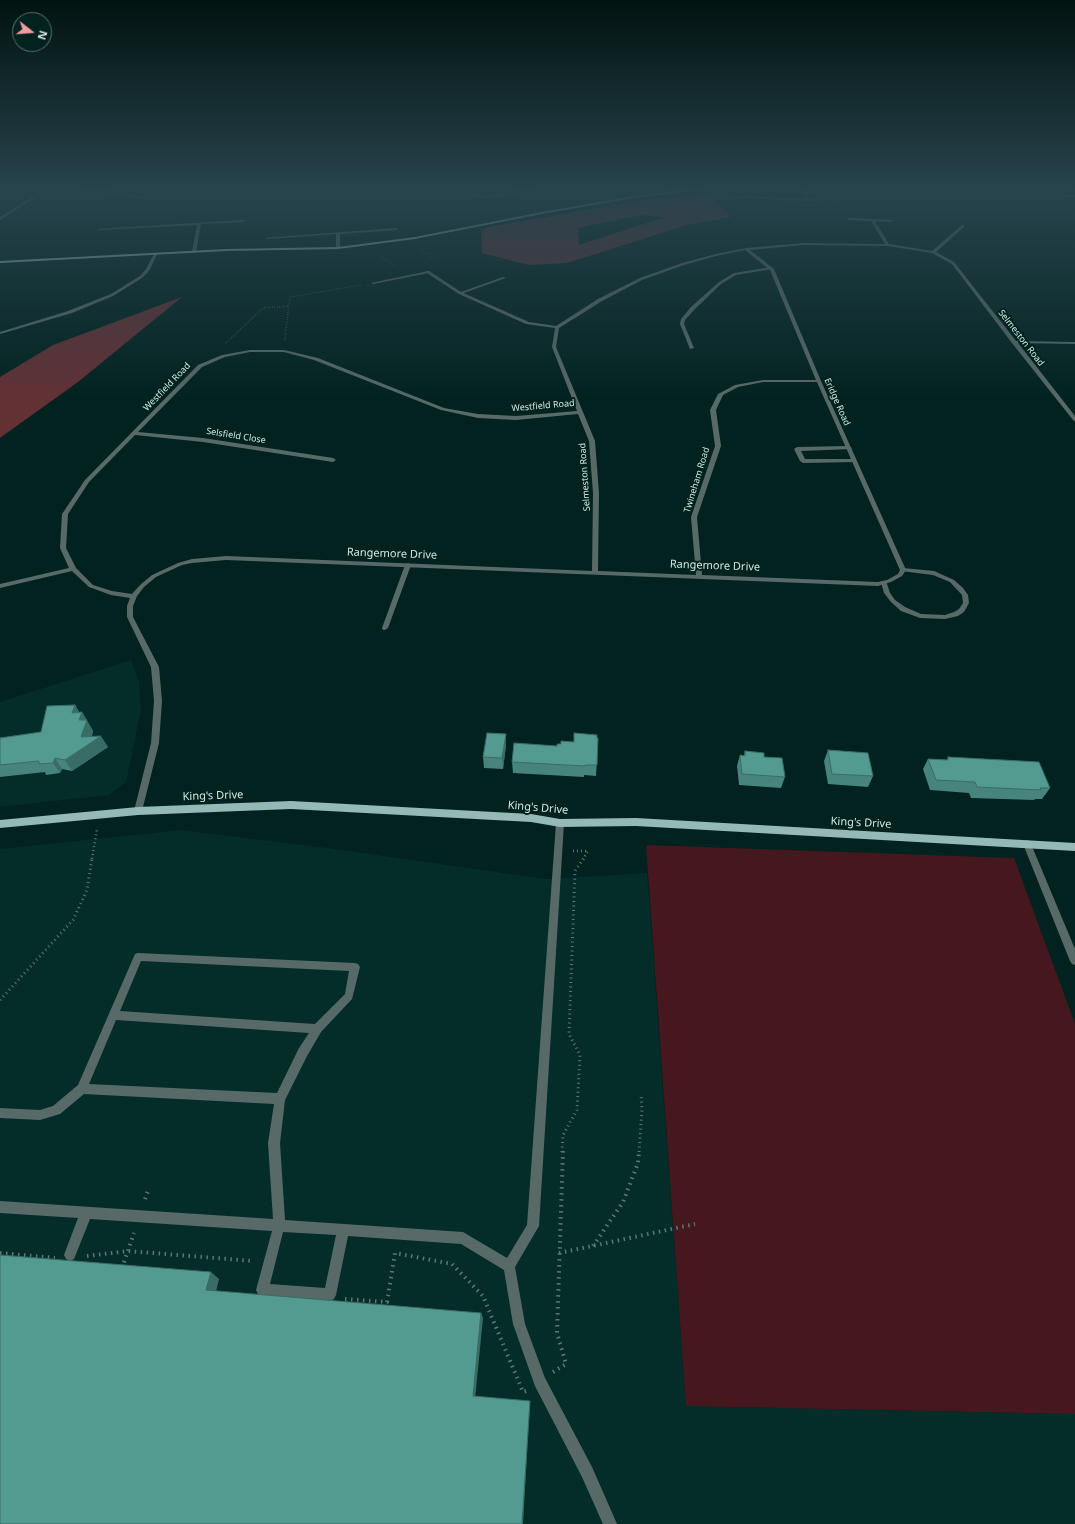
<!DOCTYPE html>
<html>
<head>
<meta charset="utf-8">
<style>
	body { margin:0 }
	#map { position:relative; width:1075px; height:1524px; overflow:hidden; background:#02221f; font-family:"Noto Sans",sans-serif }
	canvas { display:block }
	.north { position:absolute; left:12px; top:12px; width:40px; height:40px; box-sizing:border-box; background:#02221f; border:1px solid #55716e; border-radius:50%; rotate:107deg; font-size:11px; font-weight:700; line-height:16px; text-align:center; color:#d2e8e4 }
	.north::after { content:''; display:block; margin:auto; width:14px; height:18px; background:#f49b9f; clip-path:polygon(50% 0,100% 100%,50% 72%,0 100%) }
</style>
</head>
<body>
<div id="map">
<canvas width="1075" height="1524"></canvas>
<div class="north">N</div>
</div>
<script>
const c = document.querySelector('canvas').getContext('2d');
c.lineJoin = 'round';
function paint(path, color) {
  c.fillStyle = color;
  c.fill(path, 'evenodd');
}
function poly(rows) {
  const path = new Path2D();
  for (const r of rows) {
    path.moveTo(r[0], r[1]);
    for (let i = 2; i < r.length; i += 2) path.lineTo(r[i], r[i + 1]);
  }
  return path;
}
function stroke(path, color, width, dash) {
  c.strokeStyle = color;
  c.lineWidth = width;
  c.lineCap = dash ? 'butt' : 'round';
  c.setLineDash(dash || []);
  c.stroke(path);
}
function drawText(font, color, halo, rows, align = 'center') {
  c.font = font + ' "Noto Sans",sans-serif';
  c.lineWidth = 4;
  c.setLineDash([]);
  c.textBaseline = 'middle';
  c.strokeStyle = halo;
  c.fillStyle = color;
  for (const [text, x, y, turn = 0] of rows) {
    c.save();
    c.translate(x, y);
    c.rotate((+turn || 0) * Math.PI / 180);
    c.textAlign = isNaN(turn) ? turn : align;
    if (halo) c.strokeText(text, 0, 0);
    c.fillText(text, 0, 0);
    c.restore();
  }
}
paint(poly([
	[131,660,139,682,141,710,126,782,109,795,0,807,0,702],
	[181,830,328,848,546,879,647,873,686,1406,1075,1414,1075,1524,0,1524,0,849]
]), '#042d29');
paint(poly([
	[646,845,1014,858,1075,1024,1075,1414,686,1406]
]), '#45181d');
paint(poly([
	[707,194,711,195,731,217,687,225,567,263,529,265,482,253,481,231,488,227,649,199],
	[641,215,665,217,579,245,578,228],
	[182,297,78,382,0,438,0,377,53,345]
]), '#633034');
stroke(poly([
	[830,192,837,194,844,210],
	[422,249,433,260],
	[378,255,396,266],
	[289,304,290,297,361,285]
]), '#5c7874', 1, [0.5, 1.5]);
stroke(poly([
	[285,340,289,303],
	[226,343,263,308,289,306]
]), '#5c7874', 1.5, [0.5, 2]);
stroke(poly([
	[573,851,588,851,583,859],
	[92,859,97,829]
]), '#5c7874', 2.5, [1, 3]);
stroke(poly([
	[0,1000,73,920,87,890,92,858],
	[562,1152,563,1135,577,1110,580,1055,569,1034,575,871,584,858],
	[639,1152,642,1109,641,1094]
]), '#5c7874', 3, [1, 3.5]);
stroke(poly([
	[145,1199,148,1191],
	[593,1246,623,1202,638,1163,639,1151],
	[0,1253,55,1258],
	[559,1253,695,1224],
	[87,1256,128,1251,253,1261],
	[122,1268,134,1233],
	[345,1299,387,1302,395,1253,452,1264,483,1296,523,1392,526,1391],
	[553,1372,566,1364,557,1333,563,1151]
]), '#5c7874', 4, [1.5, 4.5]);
paint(poly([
	[802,190,805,190,810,199,822,200,809,201,745,198,726,200,724,199,745,196,807,199,802,190],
	[771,267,772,269,736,275,721,284,695,309,685,320,684,324,694,348,690,349,680,324,681,319,691,307,719,282,734,273,771,267],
	[428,271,429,273,373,284,371,283,428,271],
	[503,277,506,278,461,294,458,293,503,277],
	[849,446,852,448,851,449,801,451,805,459,854,459,856,460,856,462,803,463,800,461,794,449,797,447,849,446],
	[408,563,411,565,388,628,385,630,383,630,382,628,405,565,408,563],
	[903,568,934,571,954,580,963,588,968,595,969,603,964,612,958,616,945,619,920,618,901,611,891,602,884,593,881,582,882,581,886,581,890,593,895,600,905,607,921,614,945,615,954,612,959,609,963,603,962,595,950,582,933,575,901,571,901,569,903,568],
	[560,820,563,821,564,823,539,1226,515,1267,525,1324,545,1378,592,1467,617,1524,603,1524,582,1477,535,1386,513,1324,504,1270,461,1244,348,1236,336,1295,334,1299,330,1301,262,1296,258,1294,256,1290,272,1231,90,1219,74,1259,70,1261,66,1259,64,1255,78,1218,0,1213,0,1201,273,1219,268,1143,274,1104,84,1094,60,1114,40,1120,0,1118,0,1108,40,1110,53,1106,78,1085,135,954,138,953,355,963,358,964,360,967,352,999,321,1032,307,1056,285,1100,280,1143,285,1220,463,1232,507,1258,527,1225,556,823,557,821,560,820],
	[141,961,349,971,345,994,315,1024,120,1011,141,961],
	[116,1020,309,1033,299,1048,277,1093,89,1084,116,1020],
	[283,1232,336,1235,325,1288,270,1284,283,1232],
	[1027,840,1030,841,1031,844,1075,949,1075,965,1072,964,1070,961,1023,844,1024,841,1027,840]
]), '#586a67');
paint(poly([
	[74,190,110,191,155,199,153,200,110,193,74,190],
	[469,190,472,190,475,194,485,196,526,190,536,190,499,197,485,198,473,196,469,190],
	[38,193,41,194,0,220,0,217,38,193],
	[1064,195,1075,195,1075,197,1063,197,1064,195],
	[848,218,893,220,892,222,875,221,889,244,932,251,962,225,964,225,964,227,936,252,954,262,1016,341,1075,342,1075,344,1018,343,1075,416,1075,421,1073,420,1012,343,952,264,932,253,888,246,803,245,750,250,774,269,821,381,906,570,902,576,891,582,878,586,226,560,192,563,182,565,156,577,144,587,137,596,133,606,133,617,159,667,162,701,159,743,142,811,141,813,138,814,135,813,134,811,151,743,154,701,151,667,127,617,127,606,130,598,111,595,89,587,72,571,0,588,0,584,69,568,60,548,62,514,85,480,198,365,222,355,250,350,284,350,318,358,444,408,478,414,516,416,577,411,552,347,555,328,526,324,459,294,427,273,427,271,429,271,461,292,529,322,556,326,598,299,640,278,682,263,716,254,746,248,803,243,885,244,871,221,849,220,848,218],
	[745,250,770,270,816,380,763,380,735,385,718,394,710,410,715,446,691,517,696,575,598,571,599,493,595,441,556,347,559,328,602,301,642,280,684,265,716,256,745,250],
	[250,352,284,352,314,360,441,410,478,418,516,420,578,414,589,441,593,493,592,571,226,556,192,559,178,563,152,575,140,585,132,594,112,591,93,585,76,568,66,548,68,514,89,482,135,435,203,442,333,462,336,460,333,458,203,438,138,432,202,367,225,357,250,352],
	[763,382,817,382,900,570,898,574,887,580,878,582,702,575,697,517,721,446,716,410,723,395,738,387,763,382],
	[244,220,245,222,201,224,196,252,194,253,192,252,197,225,99,230,97,229,244,220],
	[397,228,398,230,340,234,340,248,338,249,336,248,336,234,267,239,265,238,397,228],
	[154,254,157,255,149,271,142,278,113,296,72,313,0,334,0,332,68,311,111,294,140,276,146,269,154,254]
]), '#586a67');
paint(poly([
	[683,190,703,190,640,197,547,213,415,239,338,249,226,251,0,263,0,261,226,249,338,247,415,237,547,211,640,195,683,190],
	[291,801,531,814,560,819,636,818,1075,843,1075,851,636,826,560,827,531,822,291,809,138,815,0,828,0,820,138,807,291,801]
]), '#95b9b4');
paint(poly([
	[75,705,79,712,82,712,93,731,92,736,108,747,72,771,62,769,60,773,46,775,45,772,0,777,0,738,41,732],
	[597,738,598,738,596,776,584,775,584,777,513,773,512,762,557,746,561,744],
	[506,745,503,769,484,768,483,757],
	[828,750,873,776,868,787,828,784,824,761],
	[745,751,764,757,785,777,781,788,739,785,737,766,740,755,744,756],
	[948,757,1050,788,1042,799,1035,799,1034,800,971,798,969,793,930,790,923,769,928,759,947,760]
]), '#47847d');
paint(poly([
	[75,705,81,715,82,712,93,731,89,744,101,736,108,747,72,771,65,760,81,737,72,713],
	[506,734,506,745,503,769,502,758],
	[55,758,62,769,60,773,53,763],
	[211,1272,219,1279,215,1296,206,1290],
	[481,1313,483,1318,475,1399,473,1396],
	[530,1401,523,1524,522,1524]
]), '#3a6c66');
const building = poly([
	[75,705,72,713,82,712,79,720,87,720,81,737,101,736,65,760,55,758,53,763,39,764,39,761,0,765,0,738,41,732,47,706,75,705],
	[487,733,506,734,502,758,483,757,487,733],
	[574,733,597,735,597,738,598,738,597,765,585,765,585,766,512,762,514,743,557,746,557,744,561,744,561,741,574,742,574,733],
	[828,750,868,753,873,776,832,774,828,750],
	[745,751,764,753,764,757,782,758,785,777,742,774,740,755,745,756,745,751],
	[948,757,1039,762,1050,788,1040,788,1041,790,977,787,975,782,936,780,928,759,948,760,948,757],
	[0,1255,211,1272,206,1290,481,1313,473,1396,530,1401,522,1524,0,1524,0,1255]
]);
paint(building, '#539a91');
stroke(building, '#3a6c66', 1);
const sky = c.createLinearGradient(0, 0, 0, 404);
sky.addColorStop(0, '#011311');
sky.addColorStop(0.47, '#28444d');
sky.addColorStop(1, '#28444d00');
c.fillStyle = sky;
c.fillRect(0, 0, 1075, 404);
drawText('9px', '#d2e8e4', '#02221f', [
	["Selmeston Road",1021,338,52],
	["Westfield Road",167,387,-46],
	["Eridge Road",837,402,66],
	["Westfield Road",543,406,-5],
	["Selsfield Close",236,436,9],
	["Selmeston Road",585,477,-94],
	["Twineham Road",697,480,-73]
]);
drawText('11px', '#d2e8e4', '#02221f', [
	["Rangemore Drive",392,554,2],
	["Rangemore Drive",715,566,2],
	["King's Drive",213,796,-2],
	["King's Drive",538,808,5],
	["King's Drive",861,823,3]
]);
</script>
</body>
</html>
